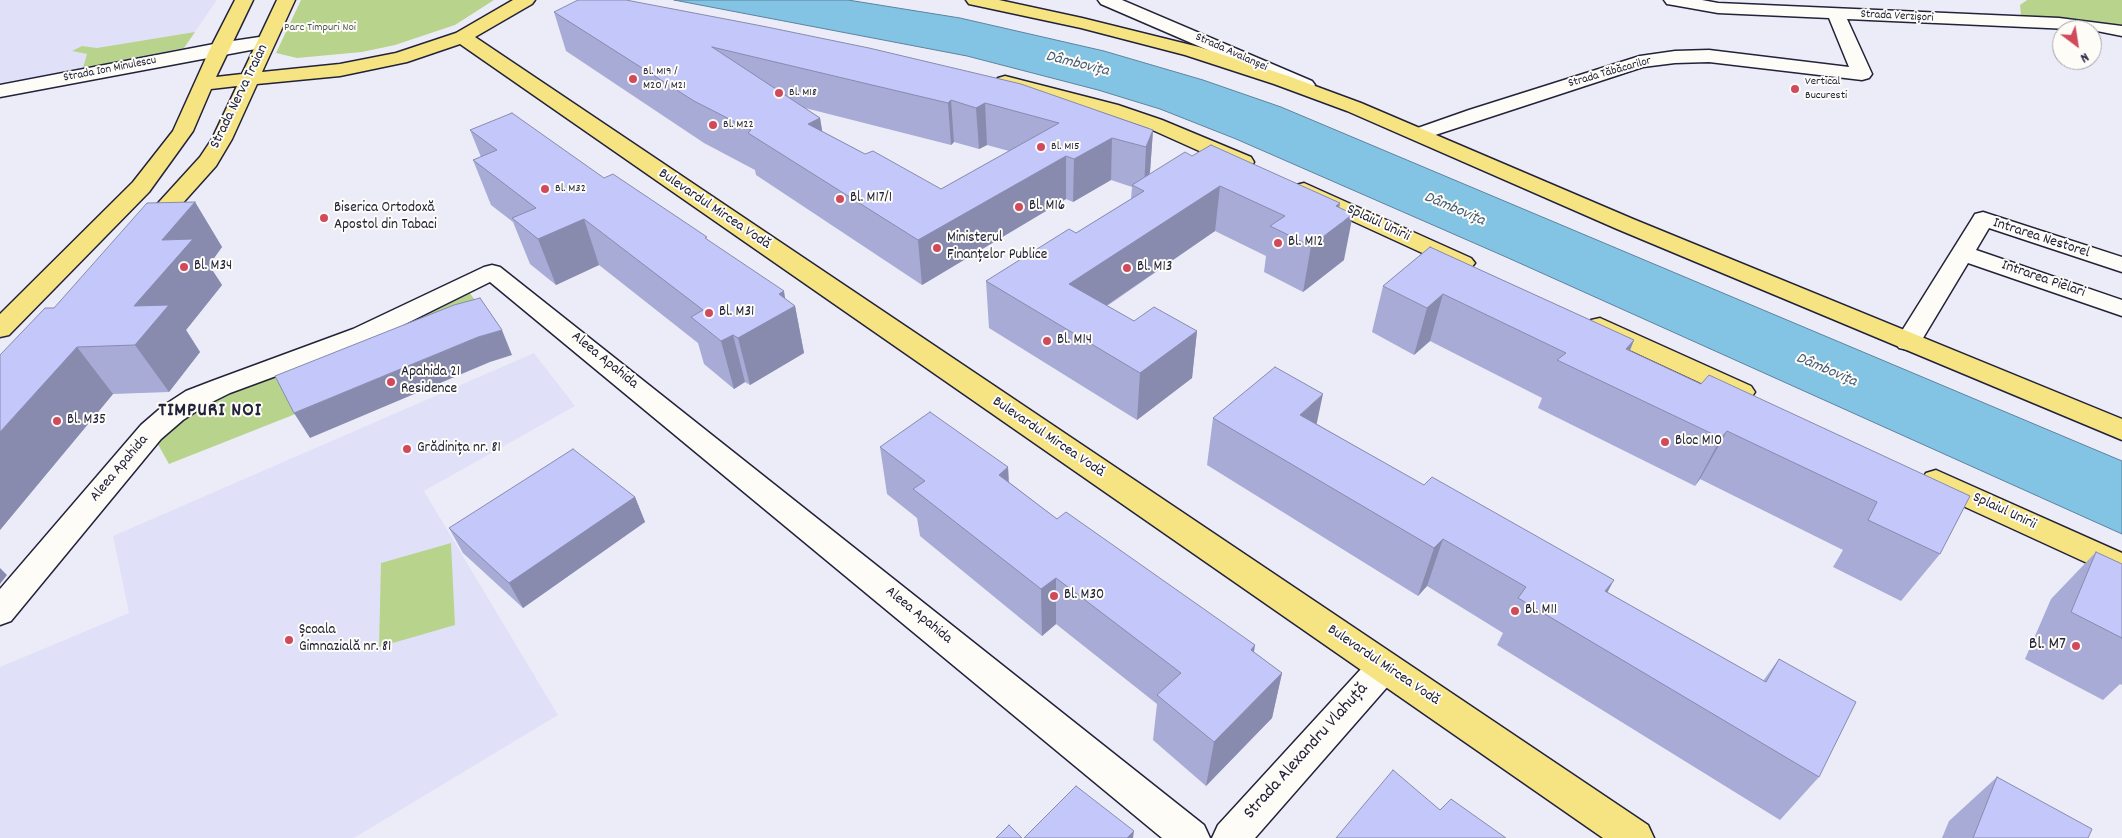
<!DOCTYPE html>
<html>
<head>
<meta charset="utf-8">
<style>
	body { margin:0 }
	#map { position:relative; width:2122px; height:838px; overflow:hidden; background:#ececf8; font-family:Dekko,sans-serif }
	canvas { display:block }
	.north { position:absolute; left:2052px; top:20px; width:50px; height:50px; box-sizing:border-box; background:#fdfcf7; border:1px solid #a5a5ac; border-radius:50%; rotate:149deg; font-size:14px; font-weight:700; line-height:20px; text-align:center; color:#22223b }
	.north::after { content:''; display:block; margin:auto; width:18px; height:22px; background:#d1495b; clip-path:polygon(50% 0,100% 100%,50% 72%,0 100%) }
</style>
</head>
<body>
<div id="map">
<canvas width="2122" height="838"></canvas>
<div class="north">N</div>
</div>
<script>
const c = document.querySelector('canvas').getContext('2d');
c.lineJoin = 'round';
function paint(path, color) {
  c.fillStyle = color;
  c.fill(path, 'evenodd');
}
function poly(rows) {
  const path = new Path2D();
  for (const r of rows) {
    path.moveTo(r[0], r[1]);
    for (let i = 2; i < r.length; i += 2) path.lineTo(r[i], r[i + 1]);
  }
  return path;
}
function stroke(path, color, width, dash) {
  c.strokeStyle = color;
  c.lineWidth = width;
  c.lineCap = dash ? 'butt' : 'round';
  c.setLineDash(dash || []);
  c.stroke(path);
}
function drawText(font, color, halo, rows, align = 'center') {
  c.font = font + ' Dekko,sans-serif';
  c.lineWidth = 4;
  c.setLineDash([]);
  c.textBaseline = 'middle';
  c.strokeStyle = halo;
  c.fillStyle = color;
  for (const [text, x, y, turn = 0] of rows) {
    c.save();
    c.translate(x, y);
    c.rotate((+turn || 0) * Math.PI / 180);
    c.textAlign = isNaN(turn) ? turn : align;
    if (halo) c.strokeText(text, 0, 0);
    c.fillText(text, 0, 0);
    c.restore();
  }
}
paint(poly([
	[0,0,217,0,184,48,0,84],
	[534,353,575,406,424,491,558,715,354,838,0,838,0,667,129,613,113,536]
]), '#e0e1f8');
paint(poly([
	[301,0,494,0,455,25,395,45,362,52,297,58,276,53],
	[2027,0,2122,0,2122,25,2021,16,2020,5],
	[195,32,184,48,83,68,87,54,72,51,82,46,97,48],
	[464,285,482,310,298,413,169,464,151,432,173,413],
	[451,543,455,625,379,647,381,563]
]), '#b8d48c');
const water = poly([
	[674,0,848,0,960,18,1104,51,1203,80,1281,107,2122,461,2122,534,1506,257,1236,139,1160,109,1098,90,967,56,674,0]
]);
paint(water, '#83c3e3');
stroke(water, '#5c83a0', 1);
const minor = poly([
	[1098,0,1122,0,1312,81,1315,85,1312,89,1305,91,1298,89,1101,4,1098,0],
	[1664,0,1702,0,1718,3,2059,18,2122,26,2122,36,2092,30,1847,19,1872,74,1869,78,1862,80,1709,62,1675,63,1643,67,1426,138,1419,140,1412,138,1409,134,1412,130,1469,110,1640,56,1675,51,1709,50,1849,67,1829,18,1718,13,1673,5,1667,4,1664,0],
	[266,36,272,38,275,42,272,46,0,97,0,85,219,43,266,36],
	[1983,212,2122,257,2122,272,1989,228,1976,250,2122,300,2122,316,1968,263,1917,348,1908,350,1899,348,1895,342,1972,219,1975,214,1983,212],
	[492,265,500,267,1204,825,1210,838,1162,838,490,282,371,341,230,393,206,405,183,420,161,439,11,621,0,625,0,589,141,425,163,406,186,391,212,381,353,329,484,267,492,265],
	[1384,653,1396,657,1401,667,1396,677,1255,838,1212,838,1218,825,1372,657,1384,653]
]);
const major = poly([
	[235,0,253,0,216,77,242,74,277,0,295,0,262,72,340,64,396,53,456,33,513,0,535,0,532,4,475,37,1648,825,1654,838,1603,838,460,44,407,62,340,76,257,84,232,139,216,166,155,234,147,236,139,234,136,229,139,224,200,157,212,139,237,86,211,89,193,131,149,192,9,335,0,337,0,314,133,182,173,131,210,49,235,0],
	[966,0,999,0,1082,18,1199,47,1288,76,1361,103,1633,219,2122,419,2122,440,1617,229,1347,111,1274,84,1185,55,1081,28,969,4,966,0],
	[1005,76,1118,105,1162,120,1251,157,1254,162,1251,167,1243,168,1235,167,1148,128,1104,113,998,86,995,82,998,78,1005,76],
	[1304,183,1471,258,1475,263,1471,268,1463,270,1455,268,1296,195,1293,190,1296,185,1304,183],
	[1600,318,1751,386,1755,392,1751,398,1742,401,1733,398,1591,332,1587,326,1591,320,1600,318],
	[1936,470,2122,553,2122,579,1926,489,1921,481,1926,473,1936,470]
]);
stroke(minor, '#22223b', 3);
stroke(major, '#22223b', 3);
paint(minor, '#fdfcf7');
paint(major, '#f6e381');
paint(poly([
	[554,12,1153,130,1150,172,1149,175,1192,156,1340,203,1339,207,1344,260,1303,292,1264,272,1266,256,1215,231,1107,306,1134,321,1197,331,1192,378,1137,420,989,328,986,281,1076,233,1131,199,1132,187,1111,180,1073,202,1066,199,922,285,756,175,755,170,704,143,566,51],
	[805,108,951,145,954,142,979,149,987,145,1009,151,941,189,865,154,822,131,820,118],
	[470,130,604,178,708,240,795,306,804,353,750,385,745,382,734,389,704,364,698,343,599,265,556,285,530,264,513,222,491,205,473,160,481,157],
	[195,202,222,247,209,265,222,285,186,330,200,352,169,392,113,394,0,530,54,308],
	[1430,247,1634,340,1630,351,1701,384,1970,496,1940,554,1901,601,1833,567,1843,550,1700,479,1695,486,1538,408,1542,398,1430,341,1414,355,1372,332,1383,286],
	[1213,418,1317,424,1607,592,1763,681,1779,659,1819,777,1780,820,1497,645,1503,633,1427,586,1418,596,1207,465],
	[880,447,1008,467,1009,482,1057,519,1255,645,1254,652,1282,673,1272,718,1206,786,1153,740,1157,704,1056,624,1042,636,920,536,917,518,887,494],
	[635,497,645,522,523,608,463,553,449,528],
	[2096,552,2122,564,2122,685,2120,684,2103,700,2025,659,2051,599],
	[1997,777,2088,838,1942,838,1949,821]
]), '#a8abd6');
paint(poly([
	[951,100,954,142,951,145,948,103],
	[985,103,987,145,979,149,976,108],
	[820,118,827,160,808,124],
	[1153,130,1150,172,1144,190,1146,147],
	[1112,138,1111,180,1073,202,1074,159],
	[1066,156,1066,199,922,285,918,240],
	[1220,186,1215,231,1069,331,1069,284],
	[195,202,222,247,209,265,222,285,186,330,200,352,169,392,135,345,134,306,162,240],
	[1340,203,1335,228,1353,214,1344,260,1303,292,1311,246,1336,206],
	[584,219,599,265,556,285,538,239],
	[784,291,787,310,795,306,804,353,750,385,738,338,779,294],
	[1443,294,1430,341,1414,355,1427,308],
	[502,330,512,355,490,362,310,438,294,413,478,337],
	[1197,331,1192,378,1137,420,1140,373],
	[733,335,745,382,734,389,721,341],
	[1634,340,1614,387,1626,349],
	[77,347,113,394,0,530,0,432],
	[1323,394,1313,441,1300,415],
	[1727,431,1700,479,1695,486,1721,438],
	[1008,467,1010,514,999,475],
	[635,497,645,522,523,608,509,583],
	[1443,539,1427,586,1418,596,1434,548],
	[0,568,7,575,0,584],
	[1056,578,1056,624,1042,636,1041,589],
	[1614,580,1589,627,1581,638,1605,591],
	[1255,645,1246,691,1251,650],
	[1282,673,1272,718,1206,786,1214,742],
	[1134,831,1133,838,1127,838]
]), '#888bae');
const building = poly([
	[578,0,626,0,762,26,869,48,1021,84,1153,130,1146,147,1112,138,1074,159,1066,156,918,240,748,133,751,130,694,101,554,12,578,0],
	[712,47,948,103,951,100,976,108,985,103,1059,123,941,189,873,151,865,154,808,124,820,118,712,47],
	[512,113,604,178,613,174,707,237,705,238,784,291,779,294,795,306,738,338,733,335,721,341,691,317,703,310,584,219,538,239,512,218,536,208,473,160,497,150,470,130,512,113],
	[1211,145,1340,203,1336,206,1353,214,1311,246,1270,226,1285,216,1220,186,1069,284,1134,321,1154,307,1197,331,1140,373,986,281,1069,229,1076,233,1144,191,1132,185,1185,152,1192,156,1211,145],
	[195,202,162,240,193,239,134,306,169,305,135,345,77,347,0,432,0,355,45,308,54,308,147,203,195,202],
	[1430,247,1634,340,1626,349,1701,384,1709,375,1970,496,1940,554,1868,520,1877,502,1727,431,1721,438,1557,360,1566,353,1443,294,1427,308,1383,286,1430,247],
	[480,298,502,330,478,337,294,413,275,376,454,305,480,298],
	[1275,367,1323,394,1300,415,1424,485,1432,477,1614,580,1605,591,1766,682,1779,659,1856,702,1819,777,1518,598,1526,587,1443,539,1434,548,1213,418,1275,367],
	[930,412,1008,467,999,475,1057,519,1066,512,1255,645,1251,650,1282,673,1214,742,1157,695,1181,673,1056,578,1041,589,913,489,925,481,880,447,930,412],
	[573,449,635,497,509,583,449,528,573,449],
	[2096,552,2122,564,2122,638,2071,612,2096,552],
	[1393,770,1440,810,1451,799,1506,838,1336,838,1393,770],
	[1997,777,2092,829,2088,838,1973,838,1997,777],
	[1076,786,1134,831,1127,838,1024,838,1076,786],
	[1009,825,1022,838,996,838,1009,825]
]);
paint(building, '#c3c7f9');
stroke(building, '#888bae', 1);
for (const [x, y, r, color] of [
	[633,79,5,"#d1495b"],
	[1795,89,5,"#d1495b"],
	[779,93,5,"#d1495b"],
	[713,125,5,"#d1495b"],
	[1041,147,5,"#d1495b"],
	[545,189,5,"#d1495b"],
	[840,199,5,"#d1495b"],
	[1019,207,5,"#d1495b"],
	[324,218,5,"#d1495b"],
	[1278,243,5,"#d1495b"],
	[937,248,5,"#d1495b"],
	[184,267,5,"#d1495b"],
	[1127,268,5,"#d1495b"],
	[709,313,5,"#d1495b"],
	[1047,341,5,"#d1495b"],
	[391,382,5,"#d1495b"],
	[57,421,5,"#d1495b"],
	[1665,442,5,"#d1495b"],
	[407,449,5,"#d1495b"],
	[1054,596,5,"#d1495b"],
	[1515,611,5,"#d1495b"],
	[289,640,5,"#d1495b"],
	[2076,646,5,"#d1495b"]
]) {
  const dot = new Path2D();
  dot.arc(x, y, r, 0, 2 * Math.PI);
  c.fillStyle = color;
  c.fill(dot);
  stroke(dot, '#fdfcf7', 2);
}
drawText('12px', '#22223b', '#fdfcf7', [
	["Strada Verzișori",1897,17,3],
	["Strada Avalanșei",1231,53,24],
	["Strada Ion Minulescu",110,70,-11],
	["Strada Tăbăcarilor",1610,73,-16]
]);
drawText('12px', '#4f5753', '#fdfcf7', [
	["Parc Timpuri Noi",320,28]
]);
drawText('12px', '#22223b', '#fdfcf7', [
	["Bl. M19 /",643,72],
	["M20 / M21",643,86],
	["Vertical",1805,82],
	["Bucuresti",1805,96],
	["Bl. M18",789,93],
	["Bl. M22",723,125],
	["Bl. M15",1051,147],
	["Bl. M32",555,189]
], 'left');
drawText('15px', '#22223b', '#fdfcf7', [
	["Strada Nerva Traian",240,97,-64],
	["Bulevardul Mircea Vodă",714,210,34],
	["Splaiul Unirii",1378,224,25],
	["Intrarea Nestorel",2041,239,18],
	["Intrarea Pielari",2043,280,19],
	["Aleea Apahida",604,361,39],
	["Bulevardul Mircea Vodă",1048,438,34],
	["Aleea Apahida",120,469,-50],
	["Splaiul Unirii",2004,512,25],
	["Aleea Apahida",918,616,39],
	["Bulevardul Mircea Vodă",1383,666,34]
]);
drawText('15px', '#22223b', '#fdfcf7', [
	["Bl. M17/1",850,199],
	["Bl. M16",1029,207],
	["Biserica Ortodoxă",334,209],
	["Apostol din Tabaci",334,226],
	["Ministerul",947,239],
	["Finanțelor Publice",947,256],
	["Bl. M12",1288,243],
	["Bl. M34",194,267],
	["Bl. M13",1137,268],
	["Bl. M31",719,313],
	["Bl. M14",1057,341],
	["Apahida 21",401,373],
	["Residence",401,390],
	["Bl. M35",67,421],
	["Bloc M10",1675,442],
	["Grădinița nr. 81",417,449],
	["Bl. M30",1064,596],
	["Bl. M11",1525,611],
	["Școala",299,631],
	["Gimnazială nr. 81",299,648]
], 'left');
drawText('italic 16px', '#445a76', '#fdfcf7', [
	["Dâmbovița",1077,65,14],
	["Dâmbovița",1454,210,23],
	["Dâmbovița",1826,371,23]
]);
drawText('18px', '#22223b', '#fdfcf7', [
	["Bl. M7",2066,646]
], 'right');
drawText('18px', '#22223b', '#fdfcf7', [
	["Strada Alexandru Vlahuță",1307,752,-48]
]);
c.letterSpacing = '1px';
drawText('bold 20px', '#22223b', '#fdfcf7', [
	["TIMPURI NOI",210,412]
]);
c.letterSpacing = '0px';
</script>
</body>
</html>
